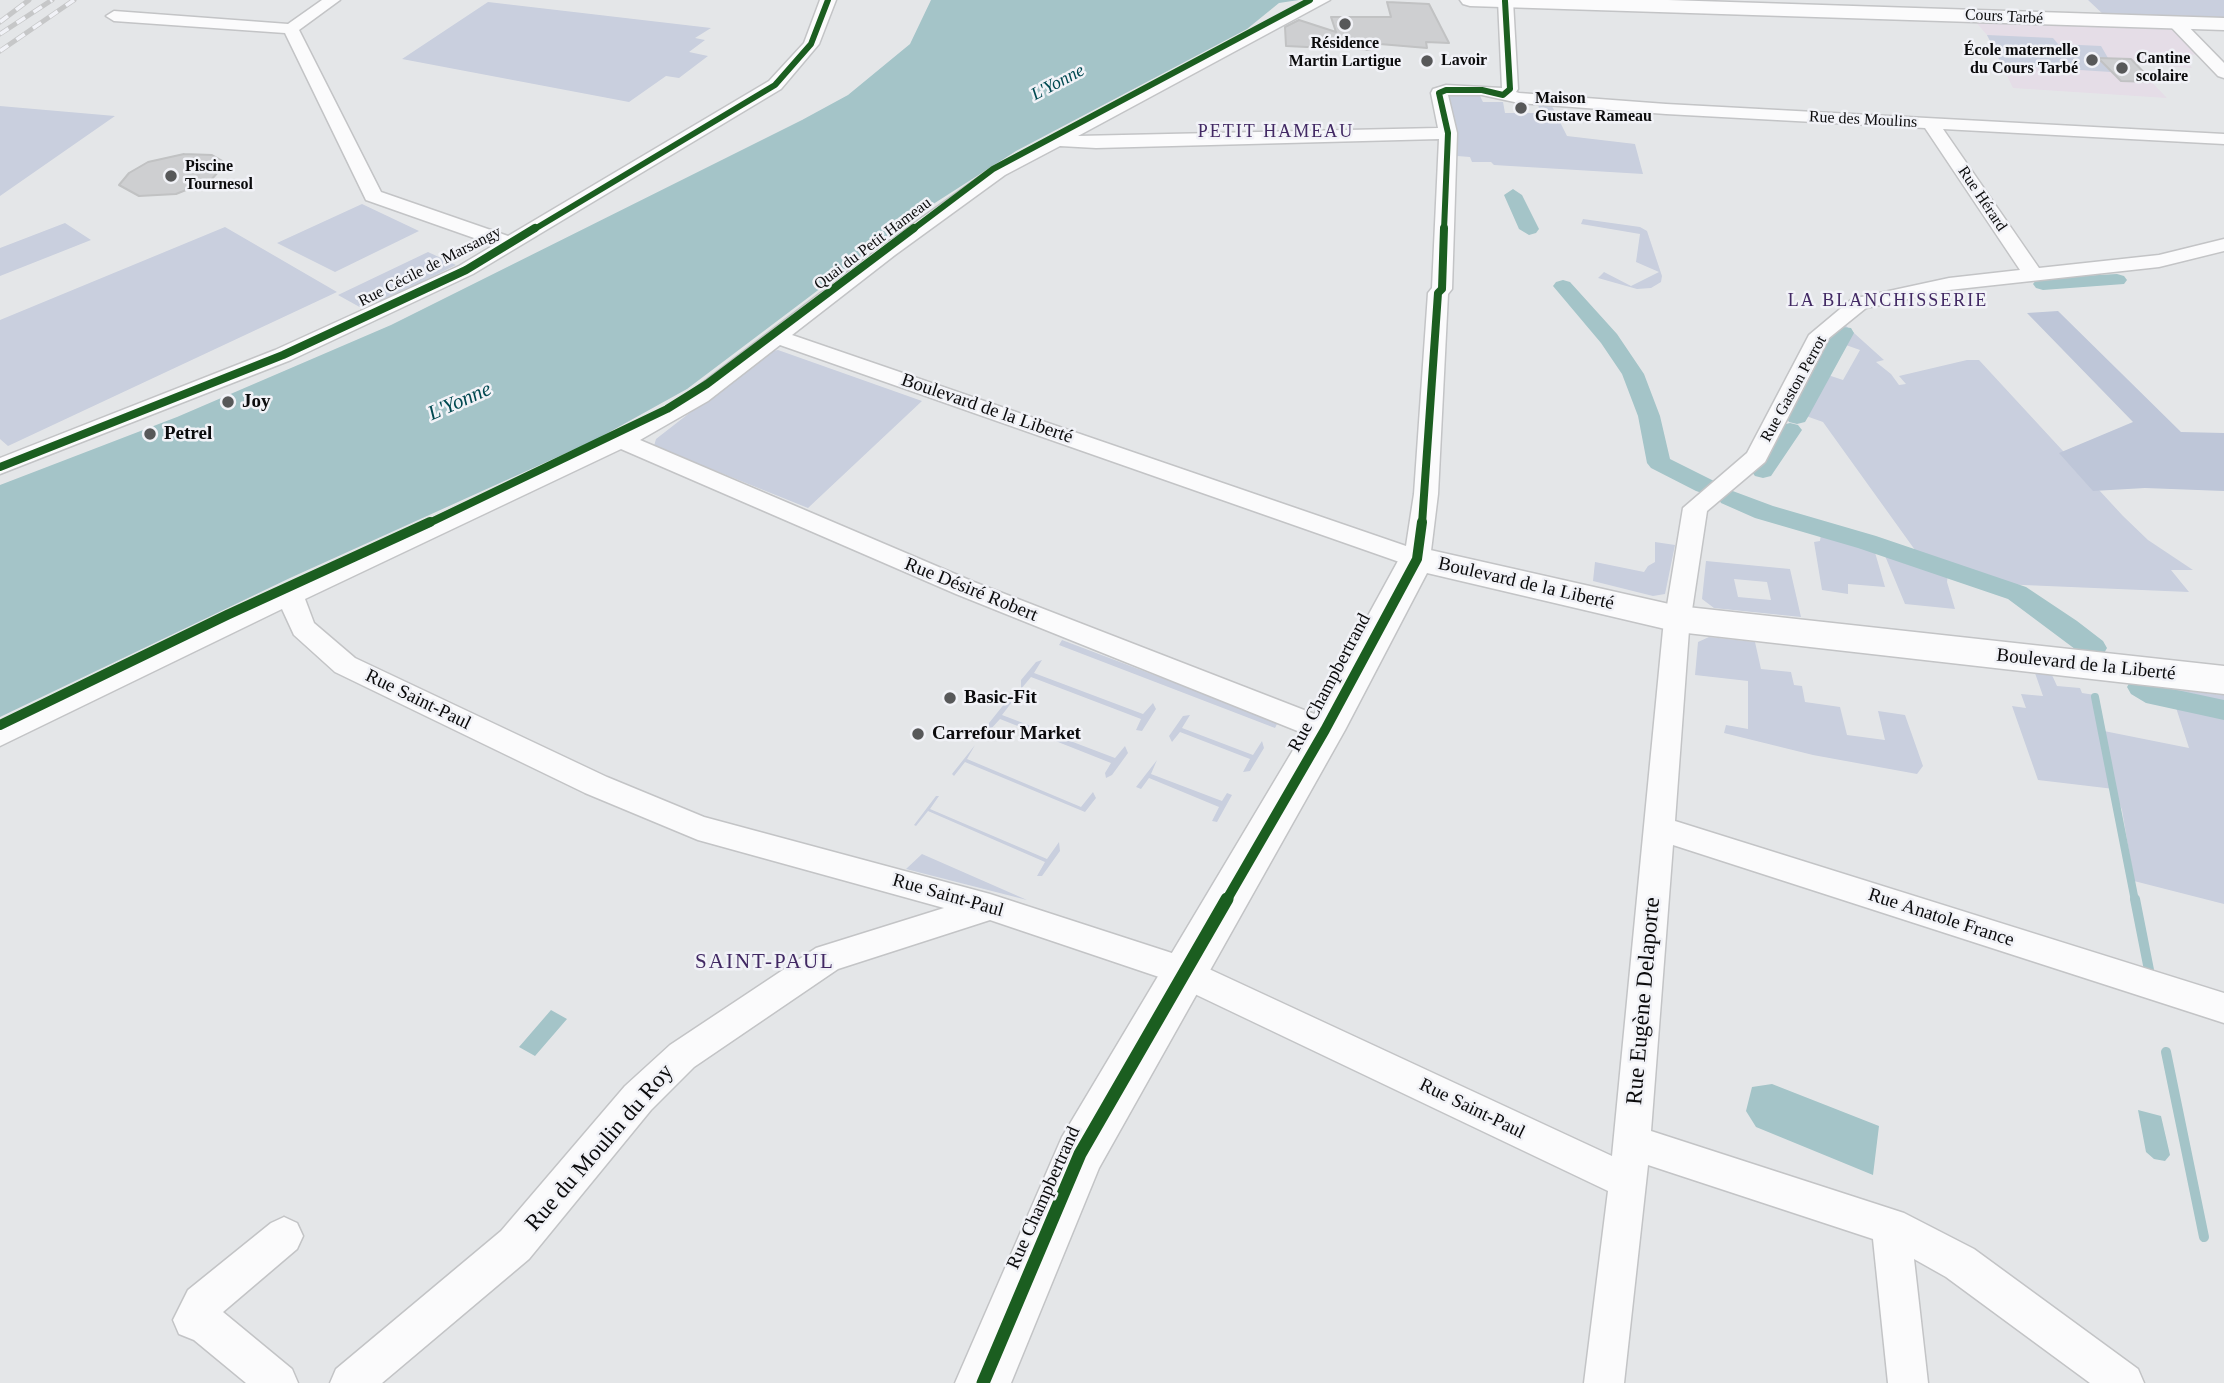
<!DOCTYPE html>
<html>
<head>
<meta charset="utf-8">
<style>
	body { margin:0 }
	canvas { display:block; background:#e4e6e8 }
</style>
</head>
<body>
<canvas width="2224" height="1383"></canvas>
<script>
const c = document.querySelector('canvas').getContext('2d');
c.lineJoin = 'round';
function paint(path, color) {
  c.fillStyle = color;
  c.fill(path, 'evenodd');
}
function poly(rows) {
  const path = new Path2D();
  for (const r of rows) {
    path.moveTo(r[0], r[1]);
    for (let i = 2; i < r.length; i += 2) path.lineTo(r[i], r[i + 1]);
  }
  return path;
}
function stroke(path, color, width, dash) {
  c.strokeStyle = color;
  c.lineWidth = width;
  c.lineCap = dash ? 'butt' : 'round';
  c.setLineDash(dash || []);
  c.stroke(path);
}
function drawText(font, color, halo, rows, align = 'center') {
  c.font = font + ' Georgia,serif';
  c.lineWidth = 5;
  c.setLineDash([]);
  c.textBaseline = 'middle';
  c.strokeStyle = halo;
  c.fillStyle = color;
  for (const [text, x, y, turn = 0] of rows) {
    c.save();
    c.translate(x, y);
    c.rotate((+turn || 0) * Math.PI / 180);
    c.textAlign = isNaN(turn) ? turn : align;
    if (halo) c.strokeText(text, 0, 0);
    c.fillText(text, 0, 0);
    c.restore();
  }
}
paint(poly([
	[1975,21,2163,27,2181,32,2200,55,2181,54,2192,68,2134,64,2167,98,2013,88,1987,35]
]), '#e5dde7');
paint(poly([
	[2088,0,2224,0,2224,20,2105,16],
	[488,2,711,28,695,38,705,40,689,52,708,56,679,78,666,76,629,102,402,59],
	[1987,35,2053,38,2058,44,2101,46,2108,58,2098,59,2111,72,2002,65],
	[1454,94,1479,94,1483,102,1503,102,1505,113,1540,113,1538,104,1551,104,1567,136,1635,144,1643,174,1494,165,1491,162,1472,162,1470,157,1457,156,1457,135,1447,96],
	[0,106,115,116,0,196],
	[362,204,419,231,335,272,277,243],
	[1583,219,1640,227,1647,231,1662,276,1661,282,1651,288,1637,289,1598,278,1604,272,1631,286,1659,272,1636,262,1640,234,1581,224],
	[65,223,91,240,0,276,0,248],
	[225,227,337,292,8,446,0,439,0,320],
	[428,252,456,265,365,310,338,295],
	[1844,324,1884,360,1876,362,1891,374,1899,385,1906,384,1899,376,1967,360,1979,360,2123,516,2148,540,2193,570,2171,570,2189,592,2000,584,1920,557,1823,422,1806,416,1828,375,1843,380,1860,350,1843,344,1846,338,1838,330],
	[778,350,922,401,808,508,654,446,656,439,768,352],
	[1821,534,1874,549,1885,587,1848,584,1848,594,1822,590,1814,542,1820,541],
	[1655,542,1675,545,1665,594,1653,596,1593,581,1595,562,1644,572,1648,566,1655,562],
	[1883,551,1948,573,1947,582,1955,609,1905,604],
	[1706,561,1790,569,1801,617,1714,608,1702,599],
	[1734,579,1767,582,1771,600,1738,597],
	[1709,637,1755,642,1761,669,1791,672,1794,685,1802,686,1805,702,1840,707,1847,735,1885,740,1878,711,1905,715,1923,766,1917,774,1813,755,1724,733,1726,725,1748,729,1748,681,1695,675,1698,642],
	[1062,640,1278,722,1275,728,1059,645],
	[1042,660,1034,673,1143,714,1153,703,1156,709,1142,731,1136,730,1141,719,1031,677,1021,689,1021,680,1036,662],
	[2035,673,2052,675,2057,686,2080,688,2082,693,2095,695,2104,731,2189,748,2170,689,2224,695,2224,904,2134,881,2122,810,2114,789,2038,780,2012,706,2026,708,2021,694,2043,696],
	[1012,702,1002,715,1115,758,1125,746,1128,753,1112,775,1106,778,1105,773,1111,763,1000,719,989,731,989,723,1005,703],
	[1190,715,1182,728,1253,755,1262,741,1264,748,1250,771,1243,772,1250,759,1180,732,1172,742,1169,736,1183,716],
	[975,745,967,759,1081,807,1093,792,1096,798,1085,812,965,762,954,776,952,774],
	[1157,760,1151,774,1222,801,1227,793,1232,795,1217,822,1212,821,1219,807,1149,778,1141,789,1136,787],
	[936,796,939,796,930,809,1047,859,1059,842,1060,851,1042,876,1037,876,1045,862,928,811,916,826,914,825],
	[922,854,1027,900,906,869]
]), '#c9cfde');
paint(poly([
	[2058,311,2181,432,2224,433,2224,491,2145,488,2093,491,2059,453,2133,422,2027,313]
]), '#bec6d8');
paint(poly([
	[931,0,1299,0,1279,3,1247,29,1016,151,927,208,687,389,595,440,290,578,0,717,0,485,177,417,391,325,802,120,848,95,910,44],
	[551,1010,567,1019,535,1056,519,1047],
	[1772,1084,1879,1126,1873,1175,1756,1127,1746,1111,1752,1087],
	[2138,1110,2161,1116,2170,1155,2165,1161,2154,1159,2146,1152]
]), '#a4c4c8');
stroke(poly([
	[2095,697,2135,901]
]), '#a4c4c8', 8);
stroke(poly([
	[2135,899,2149,970],
	[2166,1052,2204,1237]
]), '#a4c4c8', 10);
paint(poly([
	[1513,189,1522,195,1539,229,1536,233,1529,235,1519,229,1504,195,1513,189],
	[2117,274,2124,276,2127,280,2124,284,2043,290,2036,288,2033,284,2036,280,2043,278,2117,274],
	[1563,280,1570,282,1617,334,1644,374,1660,416,1670,459,1714,481,1717,486,1714,491,1705,494,1696,491,1651,468,1647,463,1638,416,1622,374,1601,343,1553,286,1556,282,1563,280],
	[1843,327,1851,328,1854,333,1808,417,1805,422,1797,424,1789,422,1786,417,1832,333,1835,328,1843,327],
	[1790,423,1798,425,1802,430,1771,476,1763,478,1755,476,1751,471,1755,466,1782,425,1790,423],
	[1730,490,1773,506,1876,536,2026,587,2077,621,2103,641,2107,648,2103,655,2093,658,2083,655,2008,599,1858,548,1755,518,1721,503,1718,498,1721,493,1730,490],
	[2141,677,2163,687,2224,700,2224,720,2146,703,2131,694,2127,687,2131,680,2141,677]
]), '#a4c4c8');
const building = poly([
	[1387,2,1429,4,1449,43,1426,42,1427,48,1368,43,1371,44,1370,50,1286,46,1285,27,1299,20,1336,32,1331,17,1391,17,1387,2],
	[2098,58,2131,59,2153,82,2121,81,2098,58],
	[184,154,212,155,226,163,211,180,176,194,139,196,119,185,129,173,148,162,184,154]
]);
paint(building, '#cecfd1');
stroke(building, '#c1c2c3', 2);
const street = poly([
	[322,0,340,0,299,30,381,192,508,236,769,81,804,43,820,0,836,0,819,44,781,89,473,274,291,360,0,474,0,458,275,350,459,266,494,245,366,200,285,33,114,21,106,16,114,11,288,24,322,0],
	[1311,0,1330,0,1078,136,1438,128,1431,93,1433,89,1446,85,1502,88,1498,0,1513,1,1518,89,1516,92,1519,93,1666,104,2224,134,2224,144,1943,129,2039,268,2159,255,2224,239,2224,251,2159,267,1949,290,1866,308,1829,338,1765,462,1707,511,1689,630,1675,821,2224,993,2224,1023,1673,845,1651,1131,1904,1213,1974,1249,2138,1369,2144,1383,2090,1383,1946,1277,1914,1259,1928,1383,1888,1383,1873,1239,1648,1165,1624,1383,1584,1383,1608,1191,1159,977,990,920,838,969,694,1067,651,1110,529,1259,382,1383,330,1383,336,1369,501,1231,625,1086,670,1045,816,948,944,908,698,840,585,793,335,672,294,635,282,609,0,746,0,722,124,661,646,420,692,391,881,247,993,167,1311,0],
	[1448,95,1482,95,1519,103,1666,114,1925,128,2020,270,1949,278,1852,299,1809,335,1747,453,1683,508,1663,630,1612,1156,1181,956,990,894,704,817,607,777,355,658,314,623,305,599,621,449,956,594,1315,738,1325,741,1335,738,1339,730,1335,722,974,582,640,440,708,401,780,345,1408,565,1417,568,1426,565,1430,559,1438,494,1448,294,1452,289,1457,133,1448,95],
	[1439,139,1432,288,1428,293,1414,494,1406,546,792,335,895,255,1005,175,1060,146,1096,148,1439,139],
	[2176,18,2182,20,2224,63,2224,78,2218,76,2170,26,2168,23,2176,18],
	[284,1217,297,1223,303,1236,297,1249,223,1312,292,1369,298,1383,246,1383,194,1340,179,1334,173,1320,188,1290,271,1223,284,1217]
]);
const secondary = poly([
	[1460,0,1668,0,2224,18,2224,30,1470,6,1463,4,1460,0],
	[1417,547,1678,606,2224,666,2224,694,1678,632,1427,573,1345,730,1099,1168,1011,1383,955,1383,1062,1137,1311,720,1399,559,1405,551,1417,547]
]);
stroke(street, '#c3c4c6', 3);
stroke(secondary, '#c3c4c6', 3);
paint(street, '#fbfbfc');
paint(secondary, '#fbfbfc');
const rail = poly([
	[0,22,29,0],
	[0,34,52,0],
	[0,51,74,0]
]);
stroke(rail, '#c6c7c8', 5);
stroke(rail, '#f1f2f7', 3.5, [10]);
stroke(poly([
	[533,230,775,85,811,44,828,0],
	[912,230,993,169,1310,0],
	[1444,230,1448,133,1439,93,1446,90,1482,90,1503,95,1510,89,1505,1]
]), '#1b5e20', 6);
stroke(poly([
	[0,467,283,355,466,270,535,228],
	[427,524,667,409,707,384,914,228],
	[1422,524,1438,293,1442,289,1444,228]
]), '#1b5e20', 8);
stroke(poly([
	[0,725,227,615,430,522],
	[1226,901,1325,730,1417,559,1422,522]
]), '#1b5e20', 10);
stroke(poly([
	[983,1383,1080,1154,1227,899]
]), '#1b5e20', 13);
for (const [x, y, r, color] of [
	[1345,24,7,"#575859"],
	[2092,60,7,"#575859"],
	[1427,61,7,"#575859"],
	[2122,68,7,"#575859"],
	[1521,108,7,"#575859"],
	[171,176,7,"#575859"],
	[228,402,7,"#575859"],
	[150,434,7,"#575859"],
	[950,698,7,"#575859"],
	[918,734,7,"#575859"]
]) {
  const dot = new Path2D();
  dot.arc(x, y, r, 0, 2 * Math.PI);
  c.fillStyle = color;
  c.fill(dot);
  stroke(dot, '#f1f2f7', 2.5);
}
drawText('16px', '#0b0b0c', '#f1f2f7', [
	["Cours Tarbé",2004,17,3],
	["Rue des Moulins",1863,120,3],
	["Rue Hérard",1982,199,56],
	["Quai du Petit Hameau",873,244,-37],
	["Rue Cécile de Marsangy",430,267,-27],
	["Rue Gaston Perrot",1794,389,-61]
]);
drawText('bold 16px', '#0b0b0c', '#f1f2f7', [
	["Résidence",1345,44,"center"],
	["Martin Lartigue",1345,62,"center"],
	["École maternelle",2078,51,"right"],
	["du Cours Tarbé",2078,69,"right"],
	["Cantine",2136,59],
	["scolaire",2136,77],
	["Lavoir",1441,61],
	["Maison",1535,99],
	["Gustave Rameau",1535,117],
	["Piscine",185,167],
	["Tournesol",185,185]
], 'left');
drawText('italic 18px', '#014951', '#f1f2f7', [
	["L'Yonne",1058,83,-28]
]);
c.letterSpacing = '2px';
drawText('18px', '#412863', '#f1f2f7', [
	["PETIT HAMEAU",1276,132],
	["LA BLANCHISSERIE",1888,301]
]);
c.letterSpacing = '0px';
drawText('bold 19px', '#0b0b0c', '#f1f2f7', [
	["Joy",242,402],
	["Petrel",164,434],
	["Basic-Fit",964,698],
	["Carrefour Market",932,734]
], 'left');
drawText('19px', '#0b0b0c', '#f1f2f7', [
	["Boulevard de la Liberté",987,409,19],
	["Boulevard de la Liberté",1526,584,13],
	["Rue Désiré Robert",971,590,22],
	["Boulevard de la Liberté",2086,665,6],
	["Rue Champbertrand",1330,683,-62],
	["Rue Saint-Paul",418,700,26],
	["Rue Saint-Paul",948,896,16],
	["Rue Anatole France",1941,918,18],
	["Rue Saint-Paul",1472,1109,26],
	["Rue Champbertrand",1044,1198,-66]
]);
drawText('italic 21px', '#014951', '#f1f2f7', [
	["L'Yonne",460,402,-24]
]);
c.letterSpacing = '2px';
drawText('21px', '#412863', '#f1f2f7', [
	["SAINT-PAUL",765,962]
]);
c.letterSpacing = '0px';
drawText('23px', '#0b0b0c', '#f1f2f7', [
	["Rue Eugène Delaporte",1644,1001,-85],
	["Rue du Moulin du Roy",600,1148,-49]
]);
</script>
</body>
</html>
